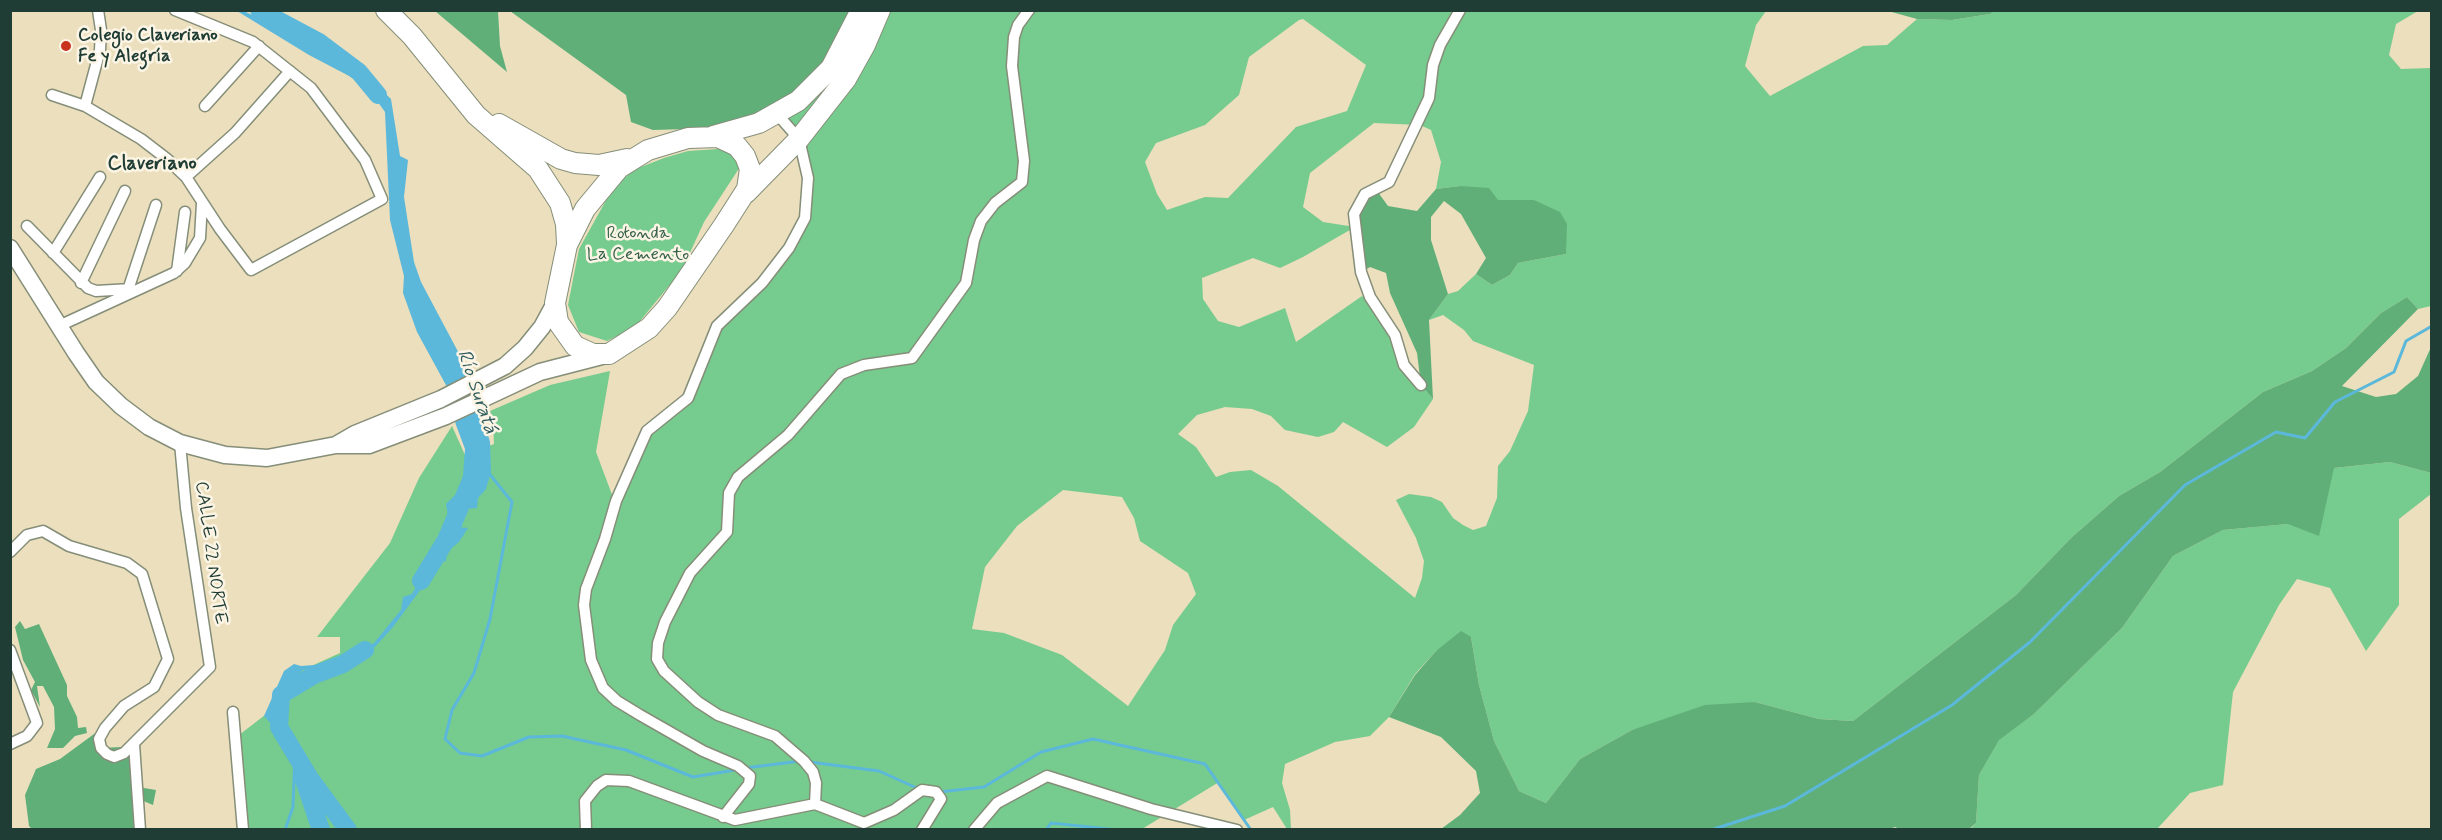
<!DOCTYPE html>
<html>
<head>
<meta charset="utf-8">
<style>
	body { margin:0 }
	#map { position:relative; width:2442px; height:840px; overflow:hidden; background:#ebdfbd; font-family:Mynerve,sans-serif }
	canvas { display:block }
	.frame { position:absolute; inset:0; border:12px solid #1f3d34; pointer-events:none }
</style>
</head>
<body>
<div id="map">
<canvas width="2442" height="840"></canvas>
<div class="frame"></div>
</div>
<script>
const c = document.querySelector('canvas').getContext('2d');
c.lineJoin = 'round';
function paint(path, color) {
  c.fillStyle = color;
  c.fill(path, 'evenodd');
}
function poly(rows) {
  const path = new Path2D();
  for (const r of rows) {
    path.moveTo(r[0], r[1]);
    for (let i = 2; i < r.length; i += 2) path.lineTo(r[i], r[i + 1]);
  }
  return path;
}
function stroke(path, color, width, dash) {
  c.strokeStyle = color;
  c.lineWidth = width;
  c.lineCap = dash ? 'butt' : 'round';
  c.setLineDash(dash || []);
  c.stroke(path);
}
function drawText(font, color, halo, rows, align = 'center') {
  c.font = font + ' Mynerve,sans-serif';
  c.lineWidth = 5;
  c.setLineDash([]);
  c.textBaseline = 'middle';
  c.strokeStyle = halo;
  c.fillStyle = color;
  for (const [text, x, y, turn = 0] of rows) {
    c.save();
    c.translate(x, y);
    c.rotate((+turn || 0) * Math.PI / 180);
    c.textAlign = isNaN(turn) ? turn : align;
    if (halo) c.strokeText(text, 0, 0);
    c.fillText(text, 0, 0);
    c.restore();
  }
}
paint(poly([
	[1994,10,2418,11,2396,24,2389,55,2401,69,2431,68,2431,306,2418,309,2407,297,2381,313,2346,348,2312,371,2263,392,2160,472,2119,496,2072,537,2016,595,1853,721,1819,719,1755,702,1632,730,1580,759,1546,803,1519,791,1494,741,1479,685,1471,637,1436,651,1415,674,1389,717,1370,736,1335,742,1285,764,1282,783,1290,810,1291,830,1287,829,1273,807,1244,820,1219,782,1142,829,244,829,239,735,265,715,298,672,340,653,340,637,317,637,390,543,419,478,452,426,465,455,494,444,493,420,490,411,550,385,610,371,596,452,614,500,643,441,697,384,710,336,766,284,808,205,799,139,778,115,861,11,1766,11,1756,25,1745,66,1770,96,1863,46,1887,45,1917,19,1952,20,1990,14],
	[1303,19,1366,65,1347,111,1296,127,1228,198,1205,197,1167,210,1157,194,1145,162,1156,143,1205,125,1239,95,1249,57,1299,20],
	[1374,123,1420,125,1431,130,1441,162,1436,189,1460,186,1497,200,1534,200,1566,254,1518,263,1510,275,1492,285,1476,274,1458,291,1448,294,1429,320,1443,315,1464,330,1473,341,1534,365,1528,411,1510,451,1498,466,1497,498,1486,526,1473,530,1463,525,1453,518,1442,502,1431,497,1409,494,1396,500,1416,538,1424,561,1422,578,1415,598,1278,486,1251,470,1230,472,1216,477,1196,447,1178,434,1197,415,1225,407,1252,409,1271,416,1285,430,1318,437,1334,432,1343,422,1387,447,1414,427,1433,399,1404,365,1379,310,1362,296,1296,342,1285,308,1239,327,1218,321,1203,299,1202,278,1253,258,1280,268,1303,257,1355,227,1323,222,1303,207,1310,173],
	[1063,490,1122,497,1134,518,1140,541,1188,573,1196,594,1173,625,1165,650,1128,706,1062,655,1004,633,972,629,985,567,1017,526],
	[718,149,738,157,740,167,704,222,682,270,635,327,607,341,579,332,568,305,579,249,614,186,636,169,664,158,688,151],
	[2390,462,2431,473,2431,494,2399,519,2399,605,2366,651,2330,588,2297,579,2279,605,2233,692,2223,785,2190,793,2157,829,1969,830,1976,823,1979,775,1999,739,2034,714,2122,628,2173,556,2223,530,2288,524,2334,468]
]), '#76cb8e');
paint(poly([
	[435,11,498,11,500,46,507,72],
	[510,11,861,11,798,101,720,128,653,130,631,122,626,95],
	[1888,11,1994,10,1994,11,1990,14,1952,20,1917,19],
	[1460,186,1489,188,1498,200,1534,200,1560,212,1567,224,1566,254,1518,263,1510,275,1492,285,1476,274,1486,258,1461,214,1444,201,1431,217,1431,240,1448,294,1429,320,1433,399,1421,385,1417,353,1390,293,1386,273,1370,267,1362,272,1354,214,1375,188,1388,206,1417,211,1436,189],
	[2407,297,2418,309,2342,386,2376,397,2396,394,2418,376,2431,347,2431,473,2390,462,2334,468,2319,536,2288,524,2223,530,2173,556,2122,628,2034,714,1999,740,1979,775,1976,823,1969,829,1902,830,1895,827,1887,830,1441,829,1460,815,1480,793,1476,771,1441,737,1389,717,1415,675,1436,651,1461,631,1471,637,1479,685,1494,741,1519,791,1546,803,1580,759,1632,730,1705,705,1755,702,1819,719,1853,721,2016,595,2072,537,2119,496,2160,472,2263,392,2312,371,2346,348,2381,313],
	[20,621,25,629,39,624,67,685,67,696,77,717,78,728,86,727,87,733,75,736,63,748,47,748,55,729,54,707,43,686,37,686,40,707,31,690,35,682,23,660,15,627],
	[107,727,101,748,121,747,141,763,138,787,156,790,153,805,141,800,144,830,32,829,29,826,25,795,36,769,60,759,94,734]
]), '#60af79');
paint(poly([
	[237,11,244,11,298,38,334,63,371,80,391,99,400,156,408,160,404,197,414,262,421,282,471,376,490,442,491,472,486,489,478,498,477,508,465,509,459,527,468,528,459,542,447,552,446,561,441,562,393,627,375,647,354,660,303,670,293,679,276,704,276,716,292,760,299,771,307,771,316,780,317,792,346,829,342,829,310,788,302,784,275,728,264,716,284,671,294,664,301,666,327,664,348,657,374,643,401,610,403,597,412,594,430,562,440,558,442,549,451,533,446,504,455,495,463,476,465,449,456,425,447,387,417,332,403,293,404,276,390,220,385,112,370,91,351,77,309,55]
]), '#5cb8da');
stroke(poly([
	[488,472,512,502,490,619,474,673,452,710,445,739,460,753,482,756,529,737,562,736,626,750,693,777,735,770],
	[810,762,879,771,919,789],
	[745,768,801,761],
	[939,792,984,787,1041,752,1093,739,1205,764,1251,830],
	[285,830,293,807,295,753],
	[1046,830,1051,823,1118,830],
	[1711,830,1785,806,1952,705,2030,642,2185,485,2276,432,2305,438,2335,402,2394,372,2406,341,2432,326]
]), '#5cb8da', 3);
stroke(poly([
	[259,10,319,42,359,72,378,95],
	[421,581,446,540,460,507],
	[303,777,321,830],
	[348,830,309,777,279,727,281,695,314,675,343,664,365,650]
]), '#5cb8da', 18);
const street = poly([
	[52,95,85,106,141,139,167,159,186,177,220,229,251,270,382,199,365,160,311,88,253,42,175,10],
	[85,106,100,50,101,30,98,10],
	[205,106,259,46],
	[186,177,235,133,290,71],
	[27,226,88,288,96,291,131,289],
	[53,253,100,177],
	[177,271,185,212],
	[81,283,125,191],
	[128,290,156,205],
	[61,325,174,273,185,263,200,238,202,203],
	[1421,385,1404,365,1395,335,1370,297,1361,272,1354,214,1365,194,1389,182,1429,98,1433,65,1440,45,1460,10],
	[10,552,27,535,43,531,69,546,127,563,142,574,168,659,154,687,124,706,105,728,99,739,101,748,107,754,114,757,124,753,210,667,186,508,180,443],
	[10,650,37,723,27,736,10,744],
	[233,712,243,830],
	[134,744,140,830],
	[815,804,864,823,894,810,922,790,936,792,941,799,922,830],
	[723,817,749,784,750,776,738,766,703,751,640,715,617,701,603,688,591,660,584,605,586,589,605,539,616,501,647,431,688,398,717,326,762,283,789,248,805,218,808,178,799,139,778,115],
	[586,830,585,801,597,786,606,780,629,781,735,820,815,804,816,783,813,772,804,761,775,736,718,715,698,702,664,671,657,659,658,643,665,622,690,573,727,532,729,493,738,477,788,435,841,374,864,365,912,358,966,283,974,240,981,221,995,203,1022,182,1024,161,1012,66,1014,37,1018,25,1029,10],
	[974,830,997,803,1047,776,1151,809,1237,830]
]);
const primary = poly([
	[10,248,76,353,96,382,121,406,149,427,180,443,225,455,267,458,336,445,369,445,446,416,540,372,602,356],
	[336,445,355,434,441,399,505,366,525,348,542,327,555,303]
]);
const highway = poly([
	[386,10,412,36,476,115,538,169,560,203,566,224,567,244],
	[499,124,561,159,575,163,599,165,627,159],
	[713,136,759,123,798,101,831,68,861,10],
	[718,137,737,146,745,156,750,169,747,189,724,225,667,308,649,328,609,354,593,354,575,346,558,322,555,303,567,245,585,209,619,168,648,150,688,138,718,137],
	[746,193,799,139,846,79,865,45,880,10]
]);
stroke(street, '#858e78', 13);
stroke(primary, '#858e78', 19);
stroke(highway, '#858e78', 22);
stroke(street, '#fff', 10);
stroke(primary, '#fff', 16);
stroke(highway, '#fff', 20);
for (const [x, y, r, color] of [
	[66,46,6,"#c8321e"]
]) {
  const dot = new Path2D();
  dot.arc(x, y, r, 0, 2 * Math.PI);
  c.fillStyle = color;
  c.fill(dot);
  stroke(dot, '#fcf5e5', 2);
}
drawText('bold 18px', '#1f3d34', '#fcf5e5', [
	["Colegio Claveriano",78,36],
	["Fe y Alegría",78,57]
], 'left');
drawText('18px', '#35604a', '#fcf5e5', [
	["Rotonda",638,234],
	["La Cemento",638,255]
]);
drawText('18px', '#1f3d34', '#fcf5e5', [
	["CALLE 22 NORTE",210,553,82]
]);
drawText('bold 20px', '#1f3d34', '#fcf5e5', [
	["Claveriano",152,165]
]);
drawText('italic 20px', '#2e5c5e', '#fcf5e5', [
	["Río Suratá",476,392,71]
]);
</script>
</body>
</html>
